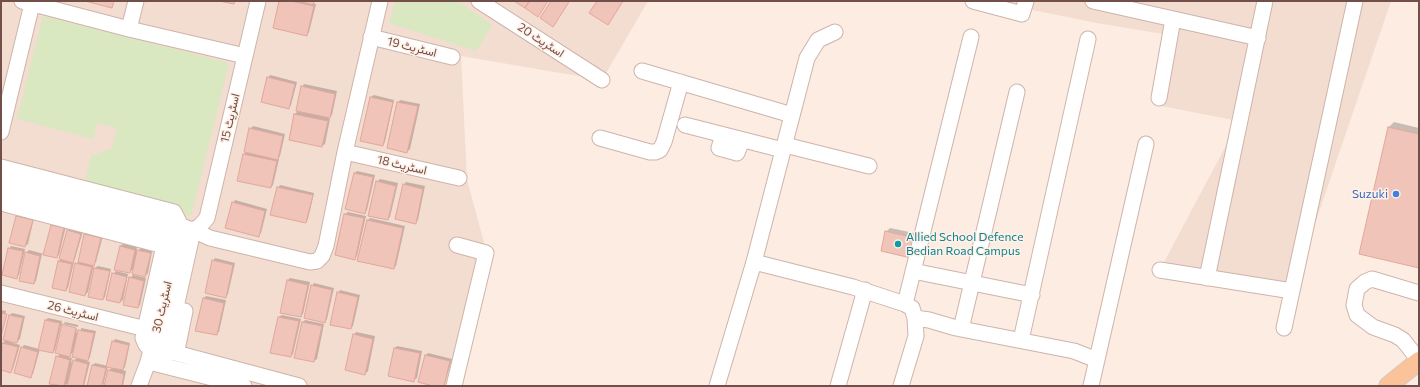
<!DOCTYPE html>
<html>
<head>
<meta charset="utf-8">
<style>
	body { margin:0 }
	#map { position:relative; width:1420px; height:387px; overflow:hidden; background:#fcece1; font-family:Commissioner,sans-serif }
	canvas { display:block }
	.frame { position:absolute; inset:0; border:2px solid #724f49; pointer-events:none }
</style>
</head>
<body>
<div id="map">
<canvas width="1420" height="387"></canvas>
<div class="frame"></div>
</div>
<script>
const c = document.querySelector('canvas').getContext('2d');
c.lineJoin = 'round';
function paint(path, color) {
  c.fillStyle = color;
  c.fill(path, 'evenodd');
}
function poly(rows) {
  const path = new Path2D();
  for (const r of rows) {
    path.moveTo(r[0], r[1]);
    for (let i = 2; i < r.length; i += 2) path.lineTo(r[i], r[i + 1]);
  }
  return path;
}
function stroke(path, color, width, dash) {
  c.strokeStyle = color;
  c.lineWidth = width;
  c.lineCap = dash ? 'butt' : 'round';
  c.setLineDash(dash || []);
  c.stroke(path);
}
function drawText(font, color, halo, rows, align = 'center') {
  c.font = font + ' Commissioner,Vazirmatn,sans-serif';
  c.lineWidth = 3;
  c.setLineDash([]);
  c.textBaseline = 'middle';
  c.strokeStyle = halo;
  c.fillStyle = color;
  for (const [text, x, y, turn = 0] of rows) {
    c.save();
    c.translate(x, y);
    c.rotate((+turn || 0) * Math.PI / 180);
    c.textAlign = isNaN(turn) ? turn : align;
    if (halo) c.strokeText(text, 0, 0);
    c.fillText(text, 0, 0);
    c.restore();
  }
}
paint(poly([
	[1,1,648,1,602,80,461,56,467,180,485,246,453,386,1,386],
	[988,1,1391,1,1292,291,1160,270,1239,121,1156,105,1169,35,1097,23]
]), '#f3dcd0');
paint(poly([
	[396,1,458,1,492,25,476,51,389,23],
	[43,16,229,63,191,216,83,189,91,156,112,148,117,128,97,123,93,139,17,119]
]), '#d9e8c0');
paint(poly([
	[280,1,315,1,313,3,316,4,309,32,307,35],
	[270,75,297,82,291,105,289,108,268,78],
	[304,84,337,91,332,115,328,118,330,119,325,144,322,146,290,139,295,114,299,110,302,87],
	[374,95,394,100,385,142,383,145,371,97],
	[400,100,420,104,410,149,407,152,398,103],
	[1394,122,1419,128,1419,267,1389,127],
	[253,126,285,134,280,156,278,159,279,159,273,185,271,187,239,180,244,154,247,152,250,129],
	[357,171,375,175,367,210,365,213,355,173],
	[380,179,398,183,390,217,388,219,377,182],
	[406,182,425,186,418,220,415,223,404,185],
	[280,185,314,193,308,219,306,222,278,188],
	[235,200,267,209,261,233,258,236,233,203],
	[348,212,366,216,357,256,354,259,336,255,345,214],
	[20,214,34,218,28,244,25,246,17,217],
	[370,218,405,226,396,266,393,268,368,220],
	[54,223,66,226,59,255,56,257,42,254,36,281,34,283,26,253,29,250,44,254,52,225],
	[70,228,83,231,75,259,73,262,74,262,68,288,66,290,59,261,62,259,68,231],
	[890,228,919,234,915,253,886,232],
	[88,232,103,236,96,262,94,264,88,292,85,295,76,264,79,261,85,235],
	[123,244,137,247,136,253,141,248,152,251,148,273,145,276,135,267,130,272,120,246],
	[11,246,25,249,19,275,16,277,9,249],
	[215,258,235,263,228,294,226,297,213,261],
	[98,266,111,269,105,297,103,299,89,296,95,268],
	[116,271,128,274,123,300,120,302,113,274],
	[133,275,146,278,140,305,138,307,130,278],
	[290,278,310,282,303,314,300,316,288,280],
	[314,283,334,288,327,319,325,322,312,286],
	[340,290,360,295,353,326,350,328,338,293],
	[206,296,226,300,219,332,216,334,204,298],
	[1,310,6,311,1,332],
	[12,313,25,316,20,339,17,342,8,340,7,341,20,345,13,369,11,371,1,369,1,349,3,343,6,339,10,315],
	[282,315,301,319,293,354,291,356,279,317],
	[48,318,62,321,55,350,52,352,40,349,33,374,30,376,22,348,24,345,39,349,46,320],
	[305,320,324,324,317,359,314,361,303,322],
	[65,322,78,325,78,327,64,324],
	[63,326,77,329,76,333,81,330,81,328,96,331,90,357,86,361,90,362,84,386,68,386,69,382,64,386,51,384,57,357,60,354],
	[74,351,77,358,71,363,72,358,68,357],
	[356,332,375,336,368,371,365,374,354,335],
	[115,339,130,343,125,367,122,370,126,371,123,386,106,386,109,370,113,367,108,366,103,386,88,386,92,366,95,363,108,366,113,342],
	[397,346,422,351,417,378,414,380,395,348],
	[428,353,452,359,444,386,438,386,426,355]
]), '#0003');
const building = poly([
	[85,1,114,1,112,8,85,1],
	[219,1,235,1,234,4,219,1],
	[279,1,291,1,314,6,307,36,273,28,279,1],
	[298,1,314,1,313,5,298,1],
	[514,1,529,1,525,8,514,1],
	[530,1,548,1,538,17,525,8,530,1],
	[551,1,567,1,569,2,553,27,540,18,551,1],
	[597,1,623,1,608,25,589,13,597,1],
	[267,77,295,84,289,109,261,102,267,77],
	[301,86,335,94,330,118,296,111,301,86],
	[370,97,393,102,383,146,360,141,370,97],
	[397,102,418,106,407,153,387,148,397,102],
	[294,114,328,121,322,147,289,140,294,114],
	[1388,127,1419,134,1419,268,1359,254,1388,127],
	[249,128,283,136,278,160,244,152,249,128],
	[243,154,277,161,271,188,237,181,243,154],
	[354,173,373,177,365,214,345,209,354,173],
	[376,181,396,186,388,220,368,216,376,181],
	[403,184,423,189,416,224,395,219,403,184],
	[277,187,313,195,306,223,270,215,277,187],
	[232,202,265,211,259,237,225,228,232,202],
	[344,214,364,218,355,260,335,255,344,214],
	[16,216,33,220,25,247,9,243,16,216],
	[367,220,403,228,394,269,357,261,367,220],
	[51,225,64,228,57,258,43,255,51,225],
	[67,230,81,234,73,263,59,259,67,230],
	[885,231,916,238,911,258,881,251,885,231],
	[84,234,101,238,94,266,78,262,84,234],
	[120,246,135,250,130,273,114,270,120,246],
	[8,248,23,251,17,279,2,275,8,248],
	[137,250,151,253,145,277,132,274,137,250],
	[25,252,40,256,34,284,19,281,25,252],
	[212,260,233,265,226,298,205,293,212,260],
	[58,261,72,264,66,291,52,288,58,261],
	[75,263,92,267,85,296,69,292,75,263],
	[94,268,110,271,103,300,88,297,94,268],
	[112,273,127,277,120,303,106,300,112,273],
	[129,277,144,281,138,308,123,305,129,277],
	[287,280,308,285,301,317,280,313,287,280],
	[311,285,332,290,325,323,304,318,311,285],
	[337,292,358,297,351,329,330,325,337,292],
	[203,298,224,303,217,335,195,331,203,298],
	[1,313,7,314,1,336,1,313],
	[9,315,23,318,17,343,3,340,9,315],
	[278,317,299,321,291,357,270,353,278,317],
	[45,320,60,323,53,353,38,350,45,320],
	[302,322,322,326,314,362,294,358,302,322],
	[62,324,76,328,70,357,55,353,62,324],
	[78,330,94,333,88,361,72,357,78,330],
	[353,334,373,339,365,375,345,370,353,334],
	[112,341,129,345,123,370,106,367,112,341],
	[2,343,18,347,11,373,1,370,2,343],
	[21,347,38,352,31,378,14,373,21,347],
	[394,348,420,353,414,382,388,376,394,348],
	[425,355,450,361,444,386,433,386,418,382,425,355],
	[56,356,70,360,64,386,49,384,56,356],
	[73,360,88,364,83,386,67,386,73,360],
	[92,365,106,368,102,386,87,386,92,365],
	[108,370,124,374,122,386,104,386,108,370]
]);
paint(building, '#f0c4b9');
stroke(building, '#e3a79a', 1);
const minor = poly([
	[22,1,129,29,245,56],
	[479,1,602,80],
	[973,1,1022,14,1026,1],
	[1093,1,1258,38],
	[129,29,136,1],
	[371,37,452,57],
	[642,71,792,115],
	[1159,98,1173,19],
	[685,125,783,150],
	[1,132,32,4],
	[723,135,719,148,737,153,742,140],
	[600,138,650,152,655,152,660,150,664,142,681,82],
	[785,145,869,166],
	[345,152,459,178],
	[1,167,174,212,181,226],
	[1,178,181,226,193,230,210,238,310,262,317,261,322,256,326,246,345,152,380,1],
	[1,192,191,240],
	[1,203,164,246,171,241],
	[193,230,200,226,207,218,258,1],
	[164,246,143,338,146,345,299,386],
	[754,262,853,287,905,304,912,308,915,318,929,320,956,328,1074,351,1097,360],
	[1160,270,1292,291],
	[913,271,1032,295],
	[1207,278,1265,1],
	[1,293,146,329],
	[1419,293,1372,279,1365,282,1357,289,1354,305,1357,315,1373,327,1395,335,1403,340,1419,360],
	[905,304,971,37],
	[1284,328,1355,1],
	[961,329,1017,92],
	[1021,340,1088,39],
	[166,352,178,345,185,311],
	[153,363,244,386],
	[163,365,193,231],
	[139,386,148,362,180,231],
	[454,386,486,253,457,245],
	[717,386,754,262,807,58,818,40,835,32],
	[838,386,865,290],
	[901,386,916,336,915,318],
	[1091,386,1146,144]
]);
const major = poly([
	[1388,386,1419,361]
]);
stroke(minor, '#ceb4ab', 17);
stroke(major, '#d5cac8', 20);
stroke(minor, '#fff', 15);
stroke(major, '#fac39a', 18);
for (const [x, y, r, color] of [
	[1396,194,4,"#3f7fe0"],
	[898,244,4,"#0f9aa8"]
]) {
  const dot = new Path2D();
  dot.arc(x, y, r, 0, 2 * Math.PI);
  c.fillStyle = color;
  c.fill(dot);
  stroke(dot, '#fff1e7', 1.5);
}
drawText('12px', '#724f49', '#fff1e7', [
	["اسٹریٹ 20",541,40,33],
	["اسٹریٹ 19",412,47,14],
	["اسٹریٹ 15",230,118,-77],
	["اسٹریٹ 18",402,165,13],
	["اسٹریٹ 30",162,307,-77],
	["اسٹریٹ 26",73,311,14]
]);
drawText('12px', '#366cbe', '#fff1e7', [
	["Suzuki",1388,194]
], 'right');
drawText('12px', '#0d838f', '#fff1e7', [
	["Allied School Defence",906,237],
	["Bedian Road Campus",906,251]
], 'left');
</script>
</body>
</html>
